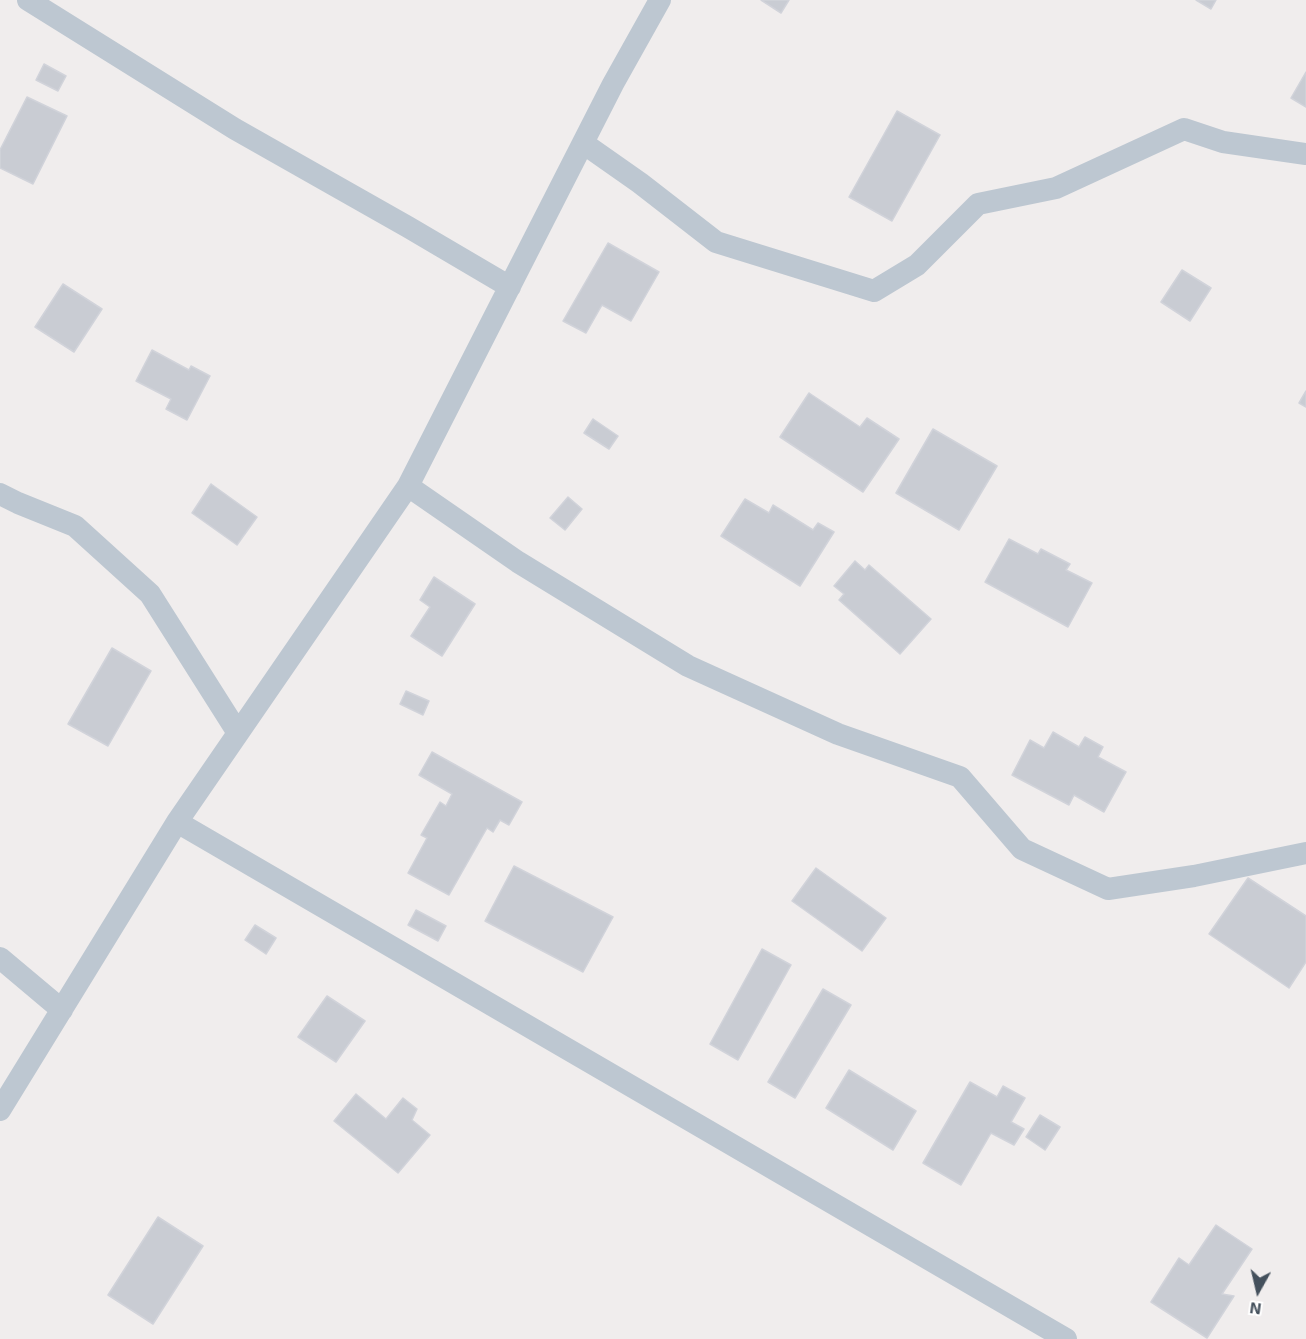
<!DOCTYPE html>
<html>
<head>
<meta charset="utf-8">
<style>
	body { margin:0 }
	#map { position:relative; width:1306px; height:1339px; overflow:hidden; background:#f0eded; font-family:"Exo 2",sans-serif }
	canvas { display:block }
	.north { position:absolute; left:1228px; top:1261px; width:60px; height:60px; -webkit-text-stroke:4px #fff; paint-order:stroke; rotate:188deg; font-size:16px; font-weight:700; line-height:24px; text-align:center; color:#44505c }
	.north::after { content:''; display:block; margin:auto; width:21px; height:27px; background:#44505c; clip-path:polygon(50% 0,100% 100%,50% 72%,0 100%) }
</style>
</head>
<body>
<div id="map">
<canvas width="1306" height="1339"></canvas>
<div class="north">N</div>
</div>
<script>
const c = document.querySelector('canvas').getContext('2d');
c.lineJoin = 'round';
function paint(path, color) {
  c.fillStyle = color;
  c.fill(path, 'evenodd');
}
function poly(rows) {
  const path = new Path2D();
  for (const r of rows) {
    path.moveTo(r[0], r[1]);
    for (let i = 2; i < r.length; i += 2) path.lineTo(r[i], r[i + 1]);
  }
  return path;
}
function stroke(path, color, width, dash) {
  c.strokeStyle = color;
  c.lineWidth = width;
  c.lineCap = dash ? 'butt' : 'round';
  c.setLineDash(dash || []);
  c.stroke(path);
}
const building = poly([
	[761,0,789,0,781,13,761,0],
	[1196,0,1216,0,1211,9,1196,0],
	[44,64,66,76,58,91,36,80,44,64],
	[1306,72,1306,107,1291,98,1306,72],
	[27,97,67,116,33,184,0,168,0,150,27,97],
	[897,111,940,135,892,221,849,197,897,111],
	[608,243,659,272,631,321,602,305,586,333,563,321,608,243],
	[1182,270,1211,288,1190,321,1161,302,1182,270],
	[63,284,102,309,74,352,35,327,63,284],
	[152,350,189,370,191,366,210,376,187,420,166,409,171,399,136,381,152,350],
	[1306,391,1306,407,1299,403,1306,391],
	[809,393,860,427,867,418,899,439,863,492,780,437,809,393],
	[593,419,618,436,609,449,584,433,593,419],
	[933,429,997,466,959,530,896,493,933,429],
	[211,484,257,517,237,545,192,513,211,484],
	[568,497,582,509,565,530,550,518,568,497],
	[745,499,769,513,773,505,813,530,818,523,834,532,800,586,721,536,745,499],
	[1009,539,1038,554,1041,549,1070,564,1066,570,1092,583,1068,627,985,582,1009,539],
	[855,561,865,570,869,565,931,619,900,654,839,600,844,594,834,586,855,561],
	[434,577,475,604,442,656,411,636,430,607,420,600,434,577],
	[112,648,151,671,108,746,68,724,112,648],
	[406,691,429,701,423,715,400,704,406,691],
	[1053,732,1079,747,1085,737,1103,747,1098,757,1126,772,1104,812,1074,795,1069,805,1012,775,1030,740,1044,748,1053,732],
	[432,752,522,802,509,825,500,820,493,832,487,828,449,895,408,873,427,838,421,835,440,802,446,806,452,794,419,775,432,752],
	[514,866,613,917,583,972,485,921,514,866],
	[816,868,886,918,862,951,792,901,816,868],
	[1248,878,1306,916,1306,962,1289,988,1209,934,1248,878],
	[416,910,446,926,438,941,408,925,416,910],
	[255,925,276,938,266,954,245,940,255,925],
	[762,949,791,965,738,1060,710,1044,762,949],
	[823,989,851,1005,795,1098,768,1082,823,989],
	[327,996,365,1021,336,1062,298,1037,327,996],
	[849,1070,916,1111,893,1150,826,1108,849,1070],
	[970,1082,997,1097,1003,1086,1025,1098,1011,1122,1024,1129,1014,1145,991,1133,961,1185,923,1163,970,1082],
	[356,1094,386,1119,403,1098,417,1109,412,1120,430,1135,398,1173,334,1121,356,1094],
	[1040,1115,1060,1127,1045,1150,1026,1137,1040,1115],
	[158,1217,203,1246,153,1324,108,1295,158,1217],
	[1216,1225,1252,1249,1222,1294,1234,1296,1207,1338,1151,1302,1179,1258,1189,1265,1216,1225]
]);
paint(building, '#c9ccd3');
stroke(building, '#d1d3da', 1.5);
stroke(poly([
	[28,0,235,129,408,227,510,287],
	[583,143,640,183,716,242,874,291,917,265,978,204,1056,188,1184,129,1223,142,1306,154],
	[408,486,518,562,688,666,838,734,960,777,1022,849,1108,889,1194,876,1306,853],
	[0,494,18,503,75,526,150,594,238,733],
	[177,822,1066,1339],
	[0,958,62,1010],
	[0,1110,177,822,408,486,613,84,660,0]
]), '#bdc7d1', 22);
</script>
</body>
</html>
